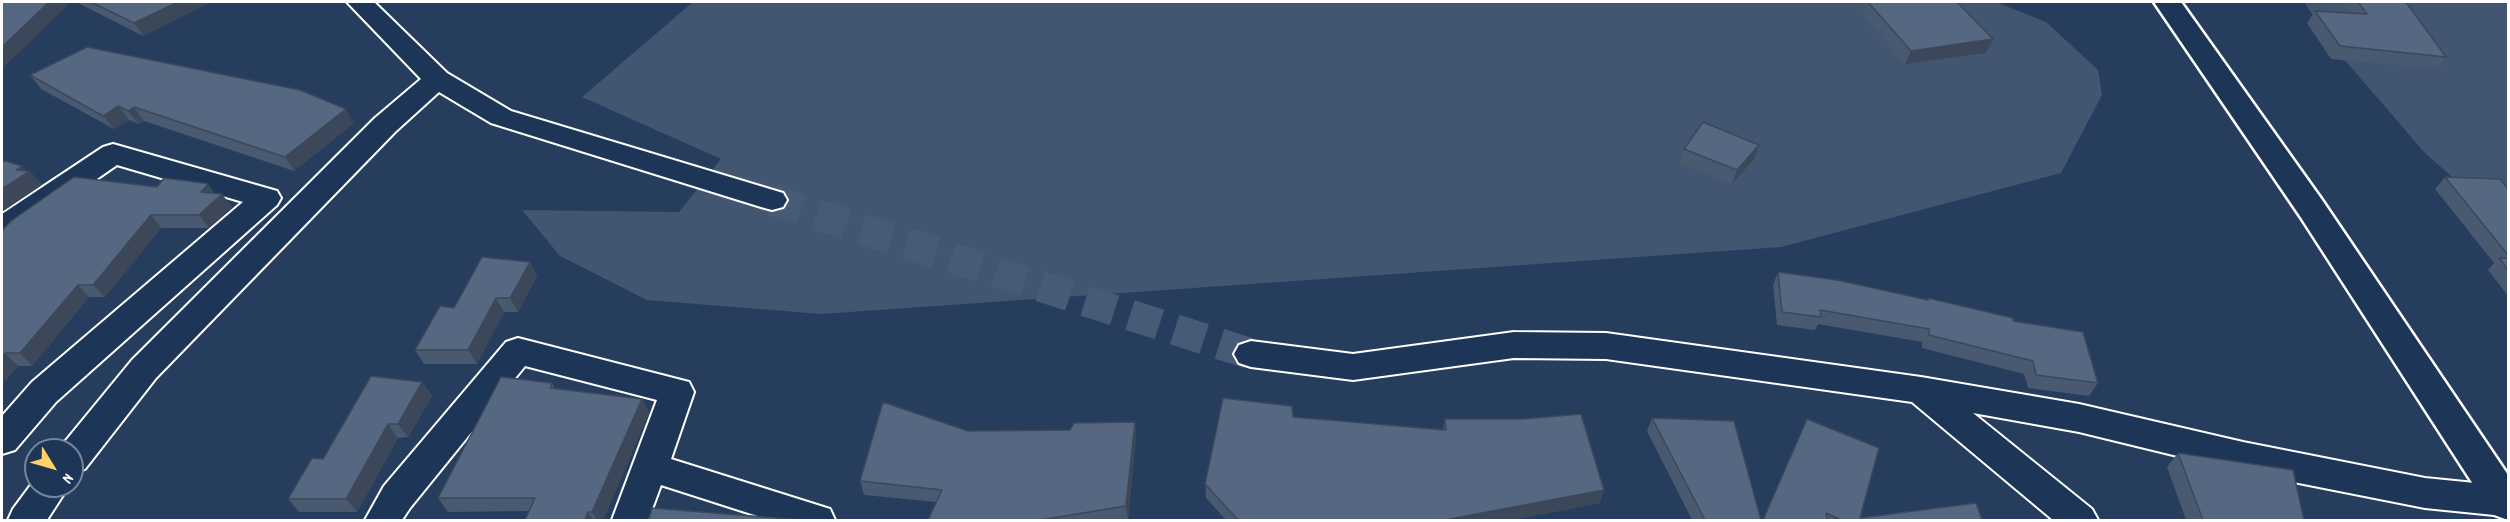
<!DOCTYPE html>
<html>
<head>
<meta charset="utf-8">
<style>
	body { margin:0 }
	#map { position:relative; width:2510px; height:522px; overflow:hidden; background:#263d5e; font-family:Dekko,sans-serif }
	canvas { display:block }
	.frame { position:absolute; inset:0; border:3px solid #fff; pointer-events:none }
	.north { position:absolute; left:24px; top:438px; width:60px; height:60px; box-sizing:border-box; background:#1d3557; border:2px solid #77869a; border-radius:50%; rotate:127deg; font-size:16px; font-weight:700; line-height:24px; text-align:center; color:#fff }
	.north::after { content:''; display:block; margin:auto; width:21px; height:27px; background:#ffd166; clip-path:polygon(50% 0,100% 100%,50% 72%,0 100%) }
</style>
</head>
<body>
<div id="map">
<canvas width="2510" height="522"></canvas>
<div class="frame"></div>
<div class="north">N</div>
</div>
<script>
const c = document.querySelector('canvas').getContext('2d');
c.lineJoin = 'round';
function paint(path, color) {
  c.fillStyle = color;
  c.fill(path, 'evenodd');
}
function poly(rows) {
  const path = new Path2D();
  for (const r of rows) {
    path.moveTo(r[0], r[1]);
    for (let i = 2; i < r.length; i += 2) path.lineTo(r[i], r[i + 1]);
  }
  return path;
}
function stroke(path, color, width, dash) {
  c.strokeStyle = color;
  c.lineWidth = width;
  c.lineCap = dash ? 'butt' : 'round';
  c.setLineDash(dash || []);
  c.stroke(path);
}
paint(poly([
	[693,2,1996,2,2046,22,2098,70,2102,95,2061,173,1781,247,821,314,647,300,560,256,522,210,679,212,721,159,582,97],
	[2304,2,2508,2,2508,227,2425,153,2342,57]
]), '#425672');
stroke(poly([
	[772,200,1251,354]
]), '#475a76', 31, [31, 16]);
const street = poly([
	[347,2,374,2,447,73,511,111,783,193,787,200,783,207,772,210,761,207,491,123,439,92,395,132,156,378,85,469,72,474,72,450,59,449,132,360,375,118,421,79,347,2],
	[113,144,277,191,281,198,277,205,56,402,15,450,2,454,2,416,32,382,243,202,117,165,13,237,2,240,2,214,103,147,113,144],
	[1514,332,1606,333,1921,377,2079,404,2243,442,2425,478,2505,486,2508,487,2508,520,2494,515,2425,508,2243,472,2079,432,1973,413,2092,509,2098,520,2053,520,1912,402,1606,359,1514,358,1353,380,1251,367,1239,363,1234,354,1239,345,1251,341,1353,354,1514,332],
	[518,338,689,382,694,392,671,459,830,509,835,520,770,520,661,485,648,520,612,520,657,400,525,366,410,508,402,520,365,520,384,486,506,342,518,338],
	[36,478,36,486,69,486,47,520,8,520,13,509,36,478]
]);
const secondary = poly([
	[2154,2,2181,2,2322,200,2508,475,2508,516,2505,517,2491,512,2300,216,2154,2]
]);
stroke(street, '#fff', 4);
stroke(secondary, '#fff', 5);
paint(street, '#1d3557');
paint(secondary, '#1d3557');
paint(poly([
	[76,2,211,2,143,36],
	[1867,2,1957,2,1986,53,1905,64,1862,14],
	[2342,2,2406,2,2446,57,2437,69,2331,59,2307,23,2315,11,2349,13],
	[30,75,354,123,294,171,144,121,139,124,129,120,114,129,41,89],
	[1684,149,1754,159,1732,184,1680,163],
	[2445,177,2508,189,2508,296,2488,270,2494,263,2435,189],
	[208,184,214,193,232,207,209,228,161,228,105,297,89,297,32,366,18,366,2,385,2,231,157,187],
	[530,262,537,276,518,312,504,312,477,364,424,364,415,350,454,308],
	[1778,272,1927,300,1928,298,2013,321,2098,383,2089,396,2028,388,2024,374,1922,348,1922,342,1818,324,1815,330,1777,325,1773,285],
	[422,382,432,396,408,437,398,438,357,512,299,512,288,499,323,459],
	[552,383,555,388,642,399,649,413,603,520,525,520,529,511,448,512,438,498],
	[1293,417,1443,430,1445,419,1600,503,1512,520,1226,520,1206,498,1205,484],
	[1652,418,1761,520,1692,520,1647,431],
	[1135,422,1136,436,1128,519,1120,520,928,520,936,502,864,495,860,481,968,431,1070,430],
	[1801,433,1860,518,1982,520,1763,520],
	[2178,453,2304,520,2186,520,2167,467]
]), '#49596f');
paint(poly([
	[49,2,71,2,3,68,2,66,2,47],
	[178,2,211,2,143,36,134,23],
	[1993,39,1986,53,1905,64,1911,51],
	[118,106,129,120,114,129,103,116],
	[134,107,144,121,139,124,128,111],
	[346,109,354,123,294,171,285,157],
	[1759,145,1754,159,1732,184,1737,170],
	[22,166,28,172,30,171,42,185,2,212,2,189,16,170],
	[208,184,217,197,201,192],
	[222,194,232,207,209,228,199,215],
	[151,215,161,228,105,297,93,285],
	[530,262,537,276,518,312,510,298],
	[78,285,89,297,32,366,20,353],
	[496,298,504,312,477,364,468,350],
	[5,353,18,366,2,385,2,358],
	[422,382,432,396,408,437,398,424],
	[642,399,649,413,603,520,597,520,592,512],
	[1135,422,1136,436,1128,519,1126,506],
	[388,424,398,438,357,512,346,499],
	[1604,490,1600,503,1512,520,1445,520],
	[588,512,593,520,585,520]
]), '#3c485a');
const building = poly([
	[2,2,49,2,2,47,2,2],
	[91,2,178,2,134,23,91,2],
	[1868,2,1957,2,1993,39,1911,51,1868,2],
	[2358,2,2406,2,2446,57,2340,46,2315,11,2367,14,2358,2],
	[87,47,300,90,346,109,285,157,134,107,128,111,118,106,103,116,30,75,87,47],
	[1703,122,1759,145,1737,170,1684,149,1703,122],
	[2,160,22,166,16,170,30,171,2,189,2,160],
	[74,177,157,187,164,178,203,183,208,184,201,192,222,194,199,215,151,215,93,285,78,285,20,353,5,353,2,358,2,231,11,221,74,177],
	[2445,177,2500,179,2508,189,2508,255,2445,177],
	[482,257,530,262,510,298,496,298,468,350,415,350,440,306,454,308,482,257],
	[2499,258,2508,258,2508,270,2499,258],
	[1778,272,1837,280,1928,300,1928,298,2013,318,2013,321,2083,332,2098,383,2036,375,2033,361,1929,335,1929,329,1820,310,1821,317,1782,312,1778,272],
	[371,376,422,382,398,424,388,424,346,499,288,499,312,458,323,459,371,376],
	[501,377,552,383,550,388,642,399,592,512,588,512,585,520,525,520,535,498,438,498,501,377],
	[1223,398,1292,406,1293,417,1446,430,1445,419,1523,419,1581,414,1604,490,1445,520,1238,520,1205,484,1223,398],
	[883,402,968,431,1070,430,1074,423,1135,422,1126,506,1040,520,1041,520,928,520,942,490,860,481,883,402],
	[1652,418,1734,421,1761,520,1705,520,1652,418],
	[1807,419,1879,448,1860,518,1976,503,1982,520,1841,520,1826,513,1827,520,1763,520,1807,419],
	[2178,453,2293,470,2304,520,2203,520,2178,453],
	[652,508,802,520,649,520,652,508]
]);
paint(building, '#556781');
stroke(building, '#3c485a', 1.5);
</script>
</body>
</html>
